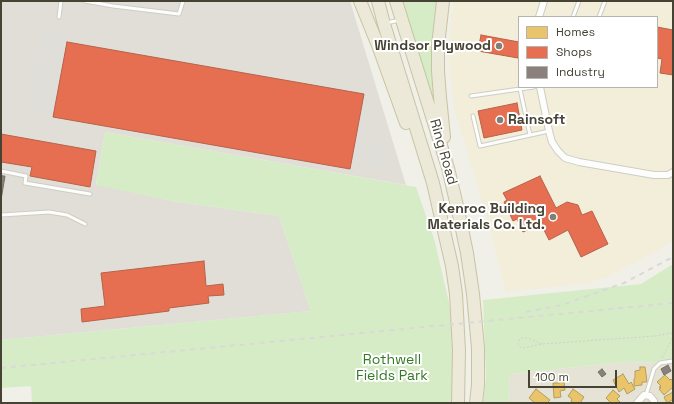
<!DOCTYPE html>
<html>
<head>
<meta charset="utf-8">
<style>
	body { margin:0 }
	#map { position:relative; width:674px; height:404px; overflow:hidden; background:#f0efe8; font-family:"Space Grotesk",sans-serif }
	canvas { display:block }
	.frame { position:absolute; inset:0; border:2px solid #464335; pointer-events:none }
	.legend { position:absolute; left:518px; top:16px; width:140px; height:72px; box-sizing:border-box; background:#fff; border:1px solid #b5b4ae; margin:0; padding:5px 7px; list-style:none; font-size:12px; color:#464335 }
	.legend li { display:flex; align-items:center; gap:8px; height:20px }
	.legend b { width:20px; border:1px solid #b5b4ae }
	.scale { position:absolute; left:528px; top:370px; width:89px; height:18px; box-sizing:border-box; border:2px solid #464335; border-top:0; padding-left:5px; font-size:12px; line-height:14px; white-space:nowrap; color:#464335; -webkit-text-stroke:3px #fff; paint-order:stroke }
</style>
</head>
<body>
<div id="map">
<canvas width="674" height="404"></canvas>
<div class="frame"></div>
<ul class="legend">
<li><b style="height:11px;background:#e9c46a"></b>Homes</li>
<li><b style="height:11px;background:#e76f51"></b>Shops</li>
<li><b style="height:11px;background:#8a817c"></b>Industry</li>
</ul>
<div class="scale">100 m</div>
</div>
<script>
const c = document.querySelector('canvas').getContext('2d');
c.lineJoin = 'round';
function paint(path, color) {
  c.fillStyle = color;
  c.fill(path, 'evenodd');
}
function poly(rows) {
  const path = new Path2D();
  for (const r of rows) {
    path.moveTo(r[0], r[1]);
    for (let i = 2; i < r.length; i += 2) path.lineTo(r[i], r[i + 1]);
  }
  return path;
}
function stroke(path, color, width, dash) {
  c.strokeStyle = color;
  c.lineWidth = width;
  c.lineCap = dash ? 'butt' : 'round';
  c.setLineDash(dash || []);
  c.stroke(path);
}
function drawText(font, color, halo, rows, align = 'center') {
  c.font = font + ' "Space Grotesk",sans-serif';
  c.lineWidth = 4;
  c.setLineDash([]);
  c.textBaseline = 'middle';
  c.strokeStyle = halo;
  c.fillStyle = color;
  for (const [text, x, y, turn = 0] of rows) {
    c.save();
    c.translate(x, y);
    c.rotate((+turn || 0) * Math.PI / 180);
    c.textAlign = isNaN(turn) ? turn : align;
    if (halo) c.strokeText(text, 0, 0);
    c.fillText(text, 0, 0);
    c.restore();
  }
}
paint(poly([
	[625,362,666,363,673,362,673,403,508,403,510,374]
]), '#e4e3d5');
paint(poly([
	[455,1,673,1,673,241,639,261,606,277,588,283,506,292,487,218,475,177,454,108,449,64,449,45,451,16],
	[519,17,657,17,657,87,519,87]
]), '#f3eeda');
paint(poly([
	[1,1,350,1,406,185,105,132,96,184,178,202,279,216,311,311,1,340]
]), '#e0ded6');
paint(poly([
	[400,1,437,1,433,39,433,81,436,100,431,100],
	[105,132,416,187,435,242,449,303,455,349,452,403,32,403,31,386,1,388,1,340,311,311,279,216,178,202,96,185],
	[673,264,673,362,666,363,624,362,510,374,508,403,483,403,486,377,483,300,641,284]
]), '#d6ecc7');
paint(poly([
	[41,29,67,34,52,118,26,114],
	[363,103,369,104,364,138,380,141,372,114,378,112,388,144,383,169,353,164]
]), '#dfded8');
const homes = poly([
	[640,367,645,367,646,374,647,382,642,382,642,385,634,386,634,379,635,378,635,371,640,370,640,367],
	[623,374,629,384,631,382,635,389,627,394,624,388,619,392,613,380,623,374],
	[665,375,670,380,671,379,673,381,673,387,664,395,659,389,661,388,659,387,661,386,657,382,665,375],
	[560,381,562,381,562,383,564,382,565,390,560,391,561,397,554,398,553,383,560,383,560,381],
	[536,389,550,400,547,403,535,403,529,398,536,389],
	[573,389,584,397,580,403,574,403,571,401,572,399,568,396,573,389],
	[613,390,620,396,617,399,621,403,611,403,606,398,613,390],
	[673,392,673,402,672,400,667,403,664,397,673,392]
]);
paint(homes, '#e9c46a');
stroke(homes, '#b89d5a', 1);
const shops = poly([
	[657,27,673,30,673,75,660,73,662,59,657,58,657,27],
	[481,35,519,42,519,50,518,58,478,51,481,35],
	[67,42,364,94,350,169,53,117,67,42],
	[517,103,522,130,484,138,478,111,517,103],
	[1,134,96,151,90,187,30,176,32,167,1,162,1,134],
	[540,176,556,208,567,202,578,205,582,215,592,211,608,244,581,257,568,230,549,240,541,224,523,232,517,219,513,221,504,202,507,200,503,193,540,176],
	[204,261,206,286,223,284,224,295,208,296,209,303,169,308,169,311,82,322,81,309,105,306,101,273,204,261]
]);
paint(shops, '#e76f51');
stroke(shops, '#b76249', 1);
const industry = poly([
	[1,174,2,175,2,176,5,176,1,200,1,174],
	[668,365,671,371,664,375,661,369,668,365],
	[602,369,606,374,602,377,598,372,602,369]
]);
paint(industry, '#8a817c');
stroke(industry, '#766e67', 1);
const lane = poly([
	[85,1,113,6,179,14,183,1],
	[59,17,61,1],
	[573,17,579,1],
	[599,17,605,1],
	[386,23,400,20],
	[520,89,530,135],
	[471,96,534,87],
	[473,116,480,146,549,131],
	[1,171,26,176,25,183,90,194],
	[1,215,49,212,67,215,85,224],
	[646,395,654,369,660,363,673,361]
]);
const street = poly([
	[539,17,544,1],
	[540,87,549,131,552,142,558,151,565,158,579,162,654,175,668,175,673,172],
	[637,403,644,395,650,396,654,401,654,403]
]);
const highway = poly([
	[360,1,379,48,406,123],
	[378,1,384,24,433,183,452,266,456,294,459,351,458,403],
	[396,1,448,168,458,210,467,253,473,294,478,348,478,385,476,403],
	[443,1,438,46,438,71,440,97,444,137]
]);
stroke(lane, '#cecdc6', 5);
stroke(street, '#cecdc6', 8);
stroke(highway, '#c8c3a3', 14);
stroke(poly([
	[542,344,528,338,522,338,519,340,518,344,520,347,524,348,542,344,655,336,673,333],
	[662,358,673,337]
]), '#d1cfca', 1, [2, 2]);
stroke(lane, '#fdfdfc', 3);
stroke(street, '#fdfdfc', 6);
stroke(highway, '#ece9d8', 12);
stroke(poly([
	[526,312,562,305,624,283,673,257],
	[1,368,673,303]
]), '#d9d9d8', 2, [5, 5]);
for (const [x, y, r, color] of [
	[499,46,4,"#827f74"],
	[500,120,4,"#827f74"],
	[553,217,4,"#827f74"]
]) {
  const dot = new Path2D();
  dot.arc(x, y, r, 0, 2 * Math.PI);
  c.fillStyle = color;
  c.fill(dot);
  stroke(dot, '#fff', 1.5);
}
drawText('bold 14px', '#464335', '#fff', [
	["Windsor Plywood",491,46],
	["Rainsoft",508,120,"left"],
	["Kenroc Building",545,209],
	["Materials Co. Ltd.",545,225]
], 'right');
drawText('14px', '#464335', '#fff', [
	["Ring Road",443,152,74]
]);
drawText('14px', '#347926', '#fff', [
	["Rothwell",392,360],
	["Fields Park",392,376]
]);
</script>
</body>
</html>
